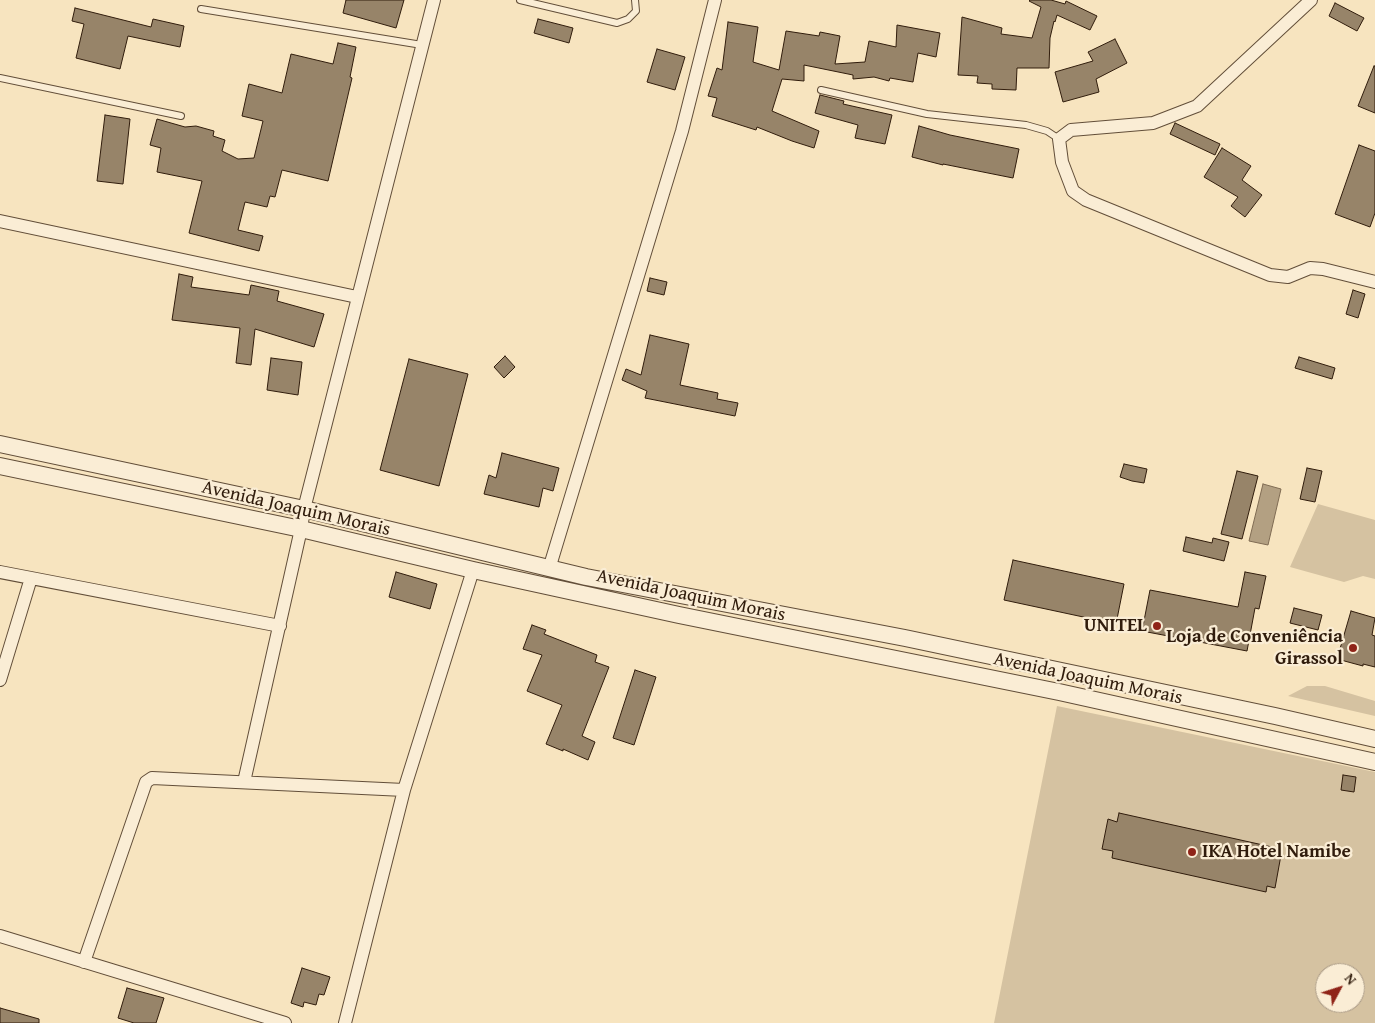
<!DOCTYPE html>
<html>
<head>
<meta charset="utf-8">
<style>
	body { margin:0 }
	#map { position:relative; width:1375px; height:1023px; overflow:hidden; background:#f7e4bf; font-family:"Gentium Book Plus",serif }
	canvas { display:block }
	.north { position:absolute; left:1315px; top:963px; width:50px; height:50px; box-sizing:border-box; background:#faedd5; border:1px solid #a99985; border-radius:50%; rotate:50deg; font-size:14px; font-weight:700; line-height:20px; text-align:center; color:#301c0c }
	.north::after { content:''; display:block; margin:auto; width:18px; height:22px; background:#8f2418; clip-path:polygon(50% 0,100% 100%,50% 72%,0 100%) }
</style>
</head>
<body>
<div id="map">
<canvas width="1375" height="1023"></canvas>
<div class="north">N</div>
</div>
<script>
const c = document.querySelector('canvas').getContext('2d');
c.lineJoin = 'round';
function paint(path, color) {
  c.fillStyle = color;
  c.fill(path, 'evenodd');
}
function poly(rows) {
  const path = new Path2D();
  for (const r of rows) {
    path.moveTo(r[0], r[1]);
    for (let i = 2; i < r.length; i += 2) path.lineTo(r[i], r[i + 1]);
  }
  return path;
}
function stroke(path, color, width, dash) {
  c.strokeStyle = color;
  c.lineWidth = width;
  c.lineCap = dash ? 'butt' : 'round';
  c.setLineDash(dash || []);
  c.stroke(path);
}
function drawText(font, color, halo, rows, align = 'center') {
  c.font = font + ' "Gentium Book Plus",serif';
  c.lineWidth = 4.5;
  c.setLineDash([]);
  c.textBaseline = 'middle';
  c.strokeStyle = halo;
  c.fillStyle = color;
  for (const [text, x, y, turn = 0] of rows) {
    c.save();
    c.translate(x, y);
    c.rotate((+turn || 0) * Math.PI / 180);
    c.textAlign = isNaN(turn) ? turn : align;
    if (halo) c.strokeText(text, 0, 0);
    c.fillText(text, 0, 0);
    c.restore();
  }
}
paint(poly([
	[1318,504,1375,520,1375,579,1363,576,1344,582,1290,567],
	[1307,686,1325,686,1375,701,1375,716,1288,696],
	[1057,706,1375,772,1375,1023,994,1023],
	[1325,973,1355,973,1355,1003,1325,1003]
]), '#d5c2a1');
const water = poly([
	[1263,484,1281,489,1268,545,1249,541,1263,484]
]);
paint(water, '#b3a082');
stroke(water, '#7f6b53', 1);
const building = poly([
	[346,0,404,0,396,28,343,13,346,0],
	[1030,0,1051,0,1065,4,1066,1,1097,16,1090,30,1057,15,1055,22,1054,21,1050,38,1049,68,1017,68,1016,90,992,89,992,84,977,83,978,76,958,75,962,17,1002,28,1001,34,1032,38,1041,7,1029,1,1030,0],
	[1335,3,1364,18,1357,31,1329,16,1335,3],
	[75,8,151,27,153,19,184,26,180,47,128,36,120,69,76,58,84,24,72,21,75,8],
	[538,19,573,28,569,43,534,33,538,19],
	[728,22,758,27,753,62,779,70,786,31,819,36,820,32,840,36,835,64,865,62,869,41,896,47,897,25,940,33,936,57,918,53,913,82,890,78,889,81,874,77,853,79,853,75,804,65,804,81,782,79,772,111,819,131,814,148,792,141,757,127,756,130,712,116,717,98,708,96,717,68,722,70,728,22],
	[1115,39,1127,63,1096,79,1099,92,1063,102,1055,72,1093,61,1088,52,1115,39],
	[338,43,356,47,350,77,352,78,328,181,282,170,275,197,270,196,267,207,245,202,238,230,263,236,259,251,189,233,202,181,157,172,161,148,150,145,157,119,185,127,196,126,214,131,213,136,225,140,222,151,238,159,254,158,263,121,242,116,249,84,282,93,291,54,333,64,338,43],
	[657,49,685,57,675,90,647,82,657,49],
	[1374,66,1375,66,1375,113,1358,106,1374,66],
	[820,95,844,101,843,104,892,115,885,144,855,138,858,125,815,113,820,95],
	[105,115,130,119,123,184,97,181,105,115],
	[1175,123,1220,144,1215,155,1170,134,1175,123],
	[919,126,950,135,1019,149,1013,178,943,164,943,165,912,157,919,126],
	[1359,145,1375,151,1375,213,1370,227,1335,214,1359,145],
	[1222,148,1251,166,1242,180,1262,195,1245,217,1231,206,1238,197,1204,177,1222,148],
	[179,274,193,277,191,287,249,295,251,285,279,291,277,301,324,314,314,347,255,329,251,365,236,363,240,328,172,320,179,274],
	[650,278,667,282,664,295,647,291,650,278],
	[1353,290,1365,294,1358,318,1346,314,1353,290],
	[650,335,689,344,680,385,718,393,717,399,738,403,735,416,645,398,647,391,622,380,626,369,641,375,650,335],
	[505,356,515,367,504,378,494,367,505,356],
	[1299,357,1335,368,1332,379,1295,368,1299,357],
	[271,358,302,362,298,395,267,390,271,358],
	[409,359,468,374,439,486,380,470,409,359],
	[502,453,559,468,553,491,543,488,539,507,484,494,489,475,496,478,502,453],
	[1124,464,1147,469,1144,483,1132,481,1120,477,1124,464],
	[1307,468,1322,471,1315,502,1300,499,1307,468],
	[1237,471,1258,476,1242,539,1221,534,1237,471],
	[1186,537,1212,543,1213,538,1229,542,1224,561,1183,551,1186,537],
	[1013,560,1124,584,1116,624,1004,600,1013,560],
	[396,572,437,584,430,609,389,597,396,572],
	[1245,572,1266,576,1259,609,1255,608,1247,651,1142,631,1150,590,1238,607,1245,572],
	[1294,608,1322,615,1318,630,1290,623,1294,608],
	[1351,611,1375,618,1372,635,1375,636,1375,667,1363,664,1363,666,1337,659,1351,611],
	[532,625,546,630,544,634,597,655,595,662,609,667,582,736,595,742,588,760,563,749,563,751,546,744,562,705,527,691,542,655,523,649,532,625],
	[635,670,656,677,634,745,613,738,635,670],
	[1343,775,1356,777,1354,792,1341,790,1343,775],
	[1119,813,1272,847,1271,853,1281,855,1275,888,1267,886,1266,892,1112,858,1113,851,1102,849,1108,819,1117,822,1119,813],
	[302,968,330,977,324,995,319,994,316,1005,304,1002,303,1007,291,1003,302,968],
	[127,988,164,998,156,1023,134,1023,118,1018,127,988],
	[0,1008,39,1019,39,1023,0,1023,0,1008]
]);
paint(building, '#978469');
stroke(building, '#301c0c', 1);
const service = poly([
	[520,0,617,23,628,19,636,11,635,0],
	[201,9,422,45],
	[0,78,181,116],
	[821,90,927,114,1026,125,1047,131,1059,139]
]);
const minor = poly([
	[1311,0,1197,106,1153,123,1071,130,1059,139,1062,162,1073,191,1086,200,1270,275,1288,277,1310,268,1323,269,1375,282],
	[0,221,357,297],
	[549,569,682,131,715,0],
	[0,572,280,626],
	[0,680,31,578],
	[244,782,301,529,304,509,434,0],
	[0,936,285,1023],
	[84,962,146,782,152,778,404,790],
	[345,1023,404,790,473,570]
]);
const tertiary = poly([
	[0,444,304,509,586,577,905,638,1275,716,1375,739],
	[0,466,301,529,473,570,679,615,1059,692,1375,762]
]);
stroke(service, '#624e39', 8);
stroke(minor, '#624e39', 14);
stroke(tertiary, '#624e39', 18);
stroke(service, '#faedd5', 6);
stroke(minor, '#faedd5', 12);
stroke(tertiary, '#faedd5', 16);
for (const [x, y, r, color] of [
	[1157,626,5,"#8f2418"],
	[1353,648,5,"#8f2418"],
	[1192,852,5,"#8f2418"]
]) {
  const dot = new Path2D();
  dot.arc(x, y, r, 0, 2 * Math.PI);
  c.fillStyle = color;
  c.fill(dot);
  stroke(dot, '#faedd5', 2);
}
drawText('19px', '#301c0c', '#faedd5', [
	["Avenida Joaquim Morais",296,509,13],
	["Avenida Joaquim Morais",691,596,12],
	["Avenida Joaquim Morais",1088,679,12]
]);
drawText('bold 19px', '#301c0c', '#faedd5', [
	["UNITEL",1147,626],
	["Loja de Conveniência",1343,637],
	["Girassol",1343,659],
	["IKA Hotel Namibe",1202,852,"left"]
], 'right');
</script>
</body>
</html>
